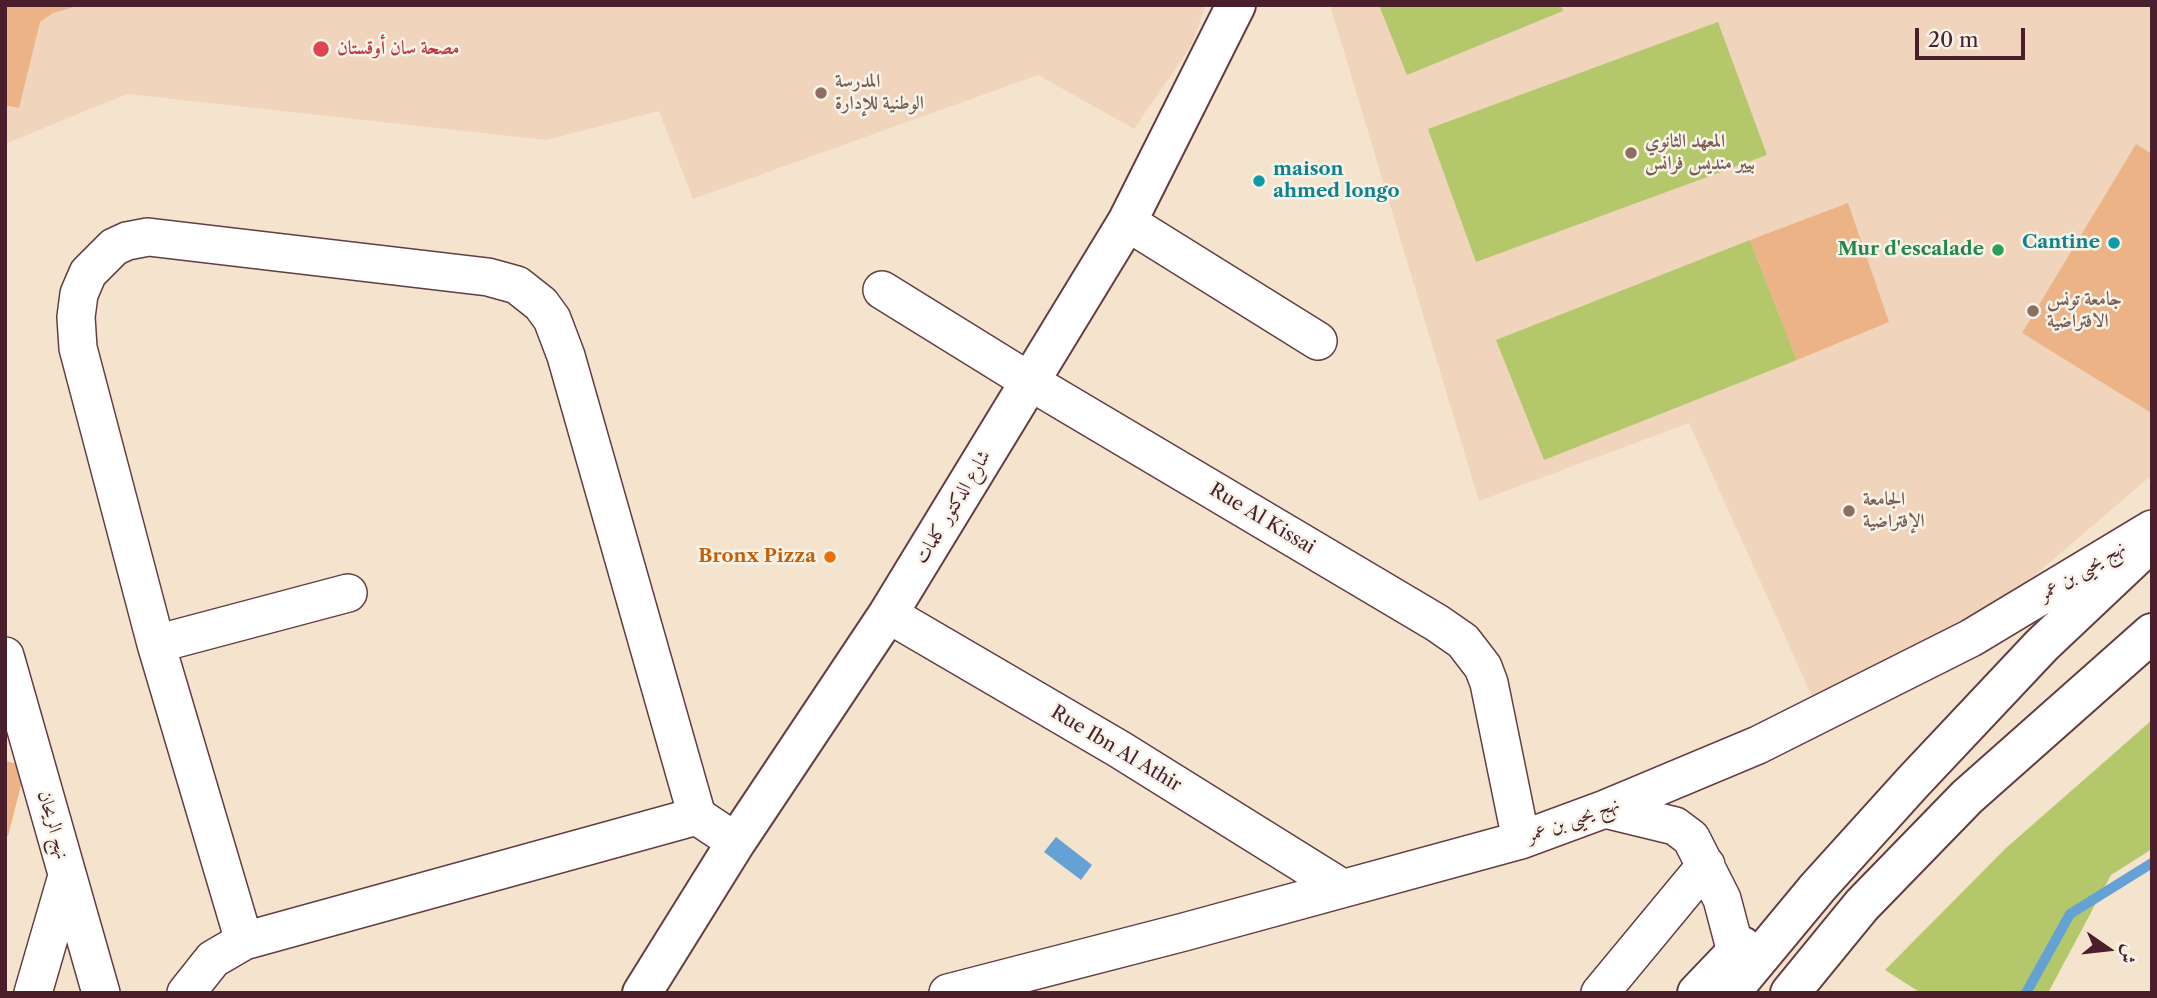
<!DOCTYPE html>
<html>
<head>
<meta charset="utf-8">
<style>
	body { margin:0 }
	#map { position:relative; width:2157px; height:998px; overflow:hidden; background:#f5e4cd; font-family:"Libre Caslon Text",Amiri,serif }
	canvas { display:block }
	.frame { position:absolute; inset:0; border:7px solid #4a1f2b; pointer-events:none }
	.north { position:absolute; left:2073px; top:914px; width:70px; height:70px; -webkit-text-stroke:5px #f7f3e8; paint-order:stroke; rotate:104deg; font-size:19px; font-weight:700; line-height:28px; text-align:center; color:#4a1f2b }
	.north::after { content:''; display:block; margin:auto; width:24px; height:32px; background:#4a1f2b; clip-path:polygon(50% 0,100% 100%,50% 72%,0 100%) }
	.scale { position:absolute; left:1915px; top:28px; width:110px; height:32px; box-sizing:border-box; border:4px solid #4a1f2b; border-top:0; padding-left:9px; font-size:21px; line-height:24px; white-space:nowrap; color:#4a1f2b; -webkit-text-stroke:5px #f7f3e8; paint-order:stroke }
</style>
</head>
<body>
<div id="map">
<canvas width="2157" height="998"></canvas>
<div class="frame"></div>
<div class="north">ش</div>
<div class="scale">20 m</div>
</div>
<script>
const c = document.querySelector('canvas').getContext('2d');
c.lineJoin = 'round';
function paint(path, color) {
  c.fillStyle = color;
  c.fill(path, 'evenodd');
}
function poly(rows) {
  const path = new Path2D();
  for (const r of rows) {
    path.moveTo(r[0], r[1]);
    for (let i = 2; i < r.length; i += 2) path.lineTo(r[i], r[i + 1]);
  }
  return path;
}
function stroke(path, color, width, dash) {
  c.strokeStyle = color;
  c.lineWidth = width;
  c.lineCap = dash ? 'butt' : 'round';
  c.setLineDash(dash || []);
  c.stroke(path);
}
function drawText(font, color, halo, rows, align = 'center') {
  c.font = font + ' "Libre Caslon Text",Amiri,serif';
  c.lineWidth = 5;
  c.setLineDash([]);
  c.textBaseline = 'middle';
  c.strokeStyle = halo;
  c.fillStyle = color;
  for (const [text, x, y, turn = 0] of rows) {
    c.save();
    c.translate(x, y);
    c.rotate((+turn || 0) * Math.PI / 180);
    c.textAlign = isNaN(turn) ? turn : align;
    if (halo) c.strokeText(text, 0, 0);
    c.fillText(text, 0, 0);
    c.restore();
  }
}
paint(poly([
	[5,5,1206,5,1191,46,1134,129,1038,75,693,199,659,111,546,140,127,94,5,144],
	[1330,5,2152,5,2152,475,2007,599,1819,712,1689,423,1479,501]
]), '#f0d5bc');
paint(poly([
	[1379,5,1561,5,1563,11,1407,75],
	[1718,22,1767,155,1476,262,1428,129],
	[1750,240,1797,360,1544,460,1496,340],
	[2152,720,2152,849,2111,875,2048,993,1921,993,1885,970,2006,848]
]), '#b4c86b');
paint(poly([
	[1056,837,1092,865,1081,880,1044,852]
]), '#64a1d5');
stroke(poly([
	[2026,993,2070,914,2152,863]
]), '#64a1d5', 10);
paint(poly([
	[5,5,77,6,53,13,40,22,19,108,5,105],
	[2136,144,2152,154,2150,412,2022,333],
	[1848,203,1889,322,1797,360,1750,240],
	[5,761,26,766,8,836,5,836]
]), '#ecb387');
const minor = poly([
	[1127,222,1318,341],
	[882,290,1029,381,1437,623,1463,641,1483,667,1489,683,1521,840],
	[888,614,1119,749,1342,888],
	[156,644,348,593],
	[5,656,101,993],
	[1605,809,1675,826,1691,838,1722,899,1736,952],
	[244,941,156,644,78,348,76,317,79,294,88,273,114,247,127,241,148,237,488,277,517,285,541,304,552,319,566,356,697,816,736,842],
	[33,993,67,876],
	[186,993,213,959,244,941,697,816],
	[948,993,1184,932,1521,840,1605,809,1758,745,1971,638,2152,529],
	[1600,993,1706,865]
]);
const tertiary = poly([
	[642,993,736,842,888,614,1127,222,1236,5]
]);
const trunk = poly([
	[1697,993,1742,946],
	[1730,993,1818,887,1913,782,2042,645,2152,541],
	[1790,993,1862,905,1967,797,2152,633]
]);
stroke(minor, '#643d43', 40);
stroke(tertiary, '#643d43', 42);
stroke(trunk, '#643d43', 42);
stroke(minor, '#fff', 37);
stroke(tertiary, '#fff', 38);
stroke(trunk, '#fff', 38);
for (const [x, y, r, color] of [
	[321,49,9,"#e0444e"],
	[821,93,7,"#8d6e63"],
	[1631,153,7,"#8d6e63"],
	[1259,181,7,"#0f9aa8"],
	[2114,243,7,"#0f9aa8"],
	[1998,250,7,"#2e9e5b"],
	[2033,311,7,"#8d6e63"],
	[1849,511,7,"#8d6e63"],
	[830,557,7,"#e8710a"]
]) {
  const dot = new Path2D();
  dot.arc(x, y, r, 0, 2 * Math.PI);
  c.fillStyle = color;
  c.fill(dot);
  stroke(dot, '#f7f3e8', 2.5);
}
drawText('bold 19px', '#be3a42', '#f7f3e8', [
	["مصحة سان أوقستان",337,49]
], 'left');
drawText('bold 19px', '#785e54', '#f7f3e8', [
	["المدرسة",835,82],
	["الوطنية للإدارة",835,104],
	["المعهد الثانوي",1645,142],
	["بيير منديس فرانس",1645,164],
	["جامعة تونس",2047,300],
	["الافتراضية",2047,322],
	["الجامعة",1863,500],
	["الإفتراضية",1863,522]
], 'left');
drawText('bold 19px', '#0d838f', '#f7f3e8', [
	["maison",1273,170],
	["ahmed longo",1273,192],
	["Cantine",2100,243,"right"]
], 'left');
drawText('bold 19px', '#27864d', '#f7f3e8', [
	["Mur d'escalade",1984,250]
], 'right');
drawText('19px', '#4a1f2b', '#f7f3e8', [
	["شارع الدكتور كلمات",953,507,-59],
	["Rue Al Kissai",1262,519,31],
	["نهج يحيى بن عمر",2082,571,-31],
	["Rue Ibn Al Athir",1116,749,31],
	["نهج يحيى بن عمر",1573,820,-20],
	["نهج الريحان",53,825,74]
]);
drawText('bold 19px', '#c56008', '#f7f3e8', [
	["Bronx Pizza",816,557]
], 'right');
</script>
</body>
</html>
